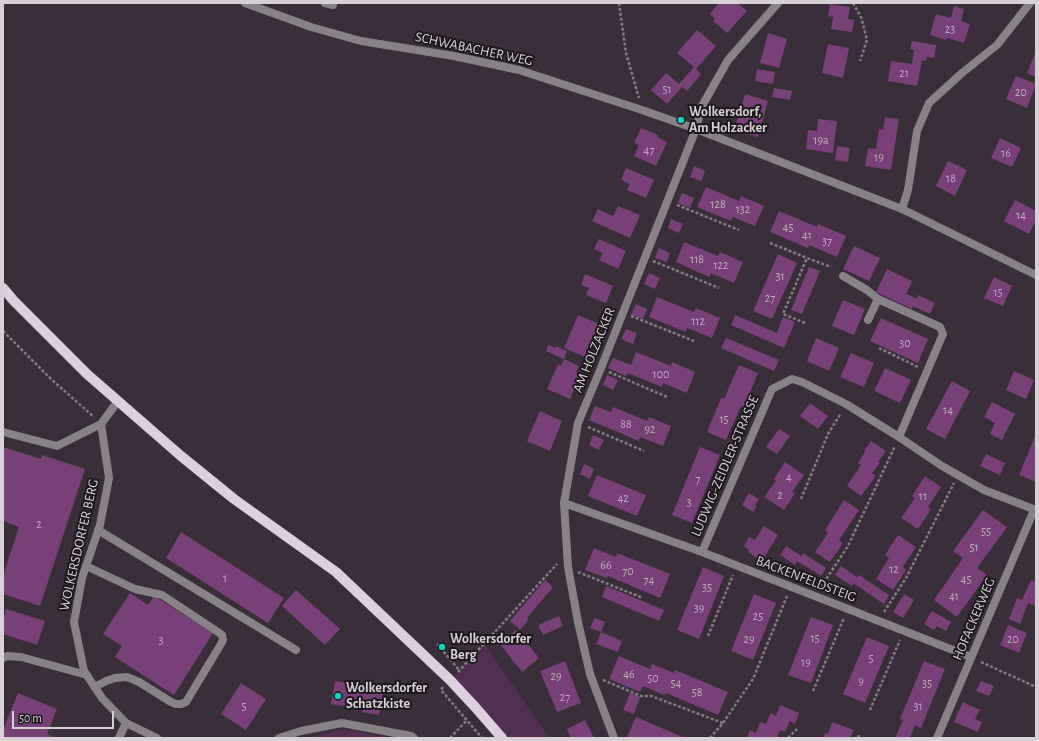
<!DOCTYPE html>
<html>
<head>
<meta charset="utf-8">
<style>
	body { margin:0 }
	#map { position:relative; width:1039px; height:741px; overflow:hidden; background:#3a2e3a; font-family:"Alegreya Sans",sans-serif }
	canvas { display:block }
	.frame { position:absolute; inset:0; border:4px solid #d8d0d7; pointer-events:none }
	.scale { position:absolute; left:12px; top:711px; width:102px; height:18px; box-sizing:border-box; border:2px solid #d8d0d7; border-top:0; padding-left:5px; font-size:12px; line-height:14px; white-space:nowrap; color:#d8d0d7; -webkit-text-stroke:3px #1e181e; paint-order:stroke }
</style>
</head>
<body>
<div id="map">
<canvas width="1039" height="741"></canvas>
<div class="frame"></div>
<div class="scale">50 m</div>
</div>
<script>
const c = document.querySelector('canvas').getContext('2d');
c.lineJoin = 'round';
function paint(path, color) {
  c.fillStyle = color;
  c.fill(path, 'evenodd');
}
function poly(rows) {
  const path = new Path2D();
  for (const r of rows) {
    path.moveTo(r[0], r[1]);
    for (let i = 2; i < r.length; i += 2) path.lineTo(r[i], r[i + 1]);
  }
  return path;
}
function stroke(path, color, width, dash) {
  c.strokeStyle = color;
  c.lineWidth = width;
  c.lineCap = dash ? 'butt' : 'round';
  c.setLineDash(dash || []);
  c.stroke(path);
}
function drawText(font, color, halo, rows, align = 'center') {
  c.font = font + ' "Alegreya Sans",sans-serif';
  c.lineWidth = 4;
  c.setLineDash([]);
  c.textBaseline = 'middle';
  c.strokeStyle = halo;
  c.fillStyle = color;
  for (const [text, x, y, turn = 0] of rows) {
    c.save();
    c.translate(x, y);
    c.rotate((+turn || 0) * Math.PI / 180);
    c.textAlign = isNaN(turn) ? turn : align;
    if (halo) c.strokeText(text, 0, 0);
    c.fillText(text, 0, 0);
    c.restore();
  }
}
paint(poly([
	[484,643,549,738,507,738,452,680],
	[345,729,391,738,306,738]
]), '#522e53');
paint(poly([
	[719,3,738,3,747,11,727,33,713,21,715,19,710,14],
	[830,4,850,7,848,19,854,20,852,32,831,29,833,17,828,16],
	[954,6,964,9,961,21,970,24,964,43,947,38,946,40,930,35,936,14,951,18],
	[697,30,716,46,696,69,701,74,687,91,682,87,667,104,651,90,666,73,679,84,694,67,677,53],
	[768,33,787,39,779,68,760,63],
	[912,41,936,45,934,58,927,57,926,61,922,60,917,86,888,81,891,61,912,64,914,50,910,49],
	[828,44,849,48,843,78,822,73],
	[1036,51,1036,77,1027,73],
	[757,69,775,72,773,84,755,81],
	[1016,76,1036,84,1027,108,1006,99],
	[774,88,792,91,790,100,772,97],
	[745,94,768,101,758,137,734,130],
	[885,117,899,119,891,170,865,166,868,148,876,149,879,129,883,130],
	[818,119,837,121,833,153,806,149,808,130,817,131],
	[641,128,658,135,657,137,667,142,656,166,634,156,639,145,634,143],
	[1000,138,1021,148,1012,167,991,158],
	[837,146,850,148,848,162,835,160],
	[948,161,967,170,955,196,936,186],
	[694,166,705,171,701,181,690,177],
	[626,168,654,180,646,198,627,190,630,184,621,180],
	[706,187,739,201,741,196,764,206,755,226,733,217,731,221,697,207],
	[682,193,694,198,690,208,678,203],
	[1015,200,1036,211,1036,220,1029,234,1004,221],
	[618,206,640,215,630,238,592,221,598,209,613,216],
	[779,211,817,227,818,224,846,236,837,257,809,245,808,248,770,232],
	[671,219,683,224,679,233,668,228],
	[599,239,626,251,618,269,599,260,603,253,594,249],
	[684,242,718,256,720,252,743,262,734,283,711,273,709,277,676,262],
	[854,246,880,258,869,281,843,269],
	[659,248,670,253,667,262,655,258],
	[778,254,797,263,772,319,753,311],
	[809,267,820,271,802,314,791,310],
	[887,269,912,281,906,294,917,299,918,295,935,303,930,314,913,306,912,309,876,292],
	[649,273,660,278,655,289,644,284],
	[585,274,613,286,606,303,586,295,589,288,581,285],
	[994,277,1012,286,1003,306,984,298],
	[657,297,694,312,696,308,720,318,712,338,687,328,686,332,649,317],
	[843,300,865,309,854,335,832,326],
	[636,304,647,309,643,319,631,315],
	[578,315,599,324,585,357,564,348],
	[735,315,777,333,783,317,795,322,784,348,731,325],
	[881,318,928,339,918,363,870,341],
	[626,329,637,333,633,344,621,339],
	[726,338,779,360,774,371,721,348],
	[816,338,839,348,829,371,807,361],
	[548,345,555,348,556,346,567,351,564,359,546,351],
	[636,352,671,366,672,362,695,372,687,393,663,383,662,387,628,373,626,376,608,368,613,358,631,365],
	[851,353,874,363,864,387,840,377],
	[564,359,579,366,576,372,580,374,570,399,547,389,558,364,561,366],
	[739,365,758,373,744,407,741,406,726,440,707,432,721,398,724,399],
	[885,368,911,380,900,403,874,391],
	[1014,371,1034,380,1026,399,1006,390],
	[607,375,618,380,613,390,603,385],
	[952,381,970,391,945,439,926,429],
	[992,402,1015,414,1002,440,990,434,995,423,984,417],
	[810,403,828,416,818,429,800,416],
	[595,406,611,412,613,407,647,421,649,417,671,426,663,446,640,437,639,441,589,420],
	[540,411,562,421,550,451,527,441],
	[779,429,790,436,777,454,766,447],
	[1036,434,1036,482,1019,475],
	[593,435,604,440,599,450,589,445],
	[871,441,886,451,878,462,880,463,872,473,876,476,861,496,847,486,861,465,858,463,865,452,864,451],
	[3,447,41,459,42,455,85,469,40,606,3,594,3,576,19,527,3,521],
	[700,447,720,455,692,523,672,515],
	[986,454,1005,463,1000,475,980,466],
	[785,462,804,475,792,492,795,493,784,510,764,497,776,481,774,479],
	[584,464,594,469,590,479,580,474],
	[597,475,646,495,637,516,588,496],
	[925,476,941,487,928,507,931,509,918,529,901,518,915,498,912,496],
	[749,493,759,499,755,505,757,506,753,512,742,505],
	[844,500,859,510,839,540,843,543,830,562,815,552,828,533,825,530],
	[983,510,1007,527,977,568,987,575,957,617,934,600,963,558,953,551],
	[764,526,778,535,762,561,748,552,749,550,744,546,749,537,755,540],
	[181,532,284,598,268,623,166,558],
	[898,535,916,547,903,567,906,570,893,590,876,579,889,558,885,555],
	[786,546,801,556,803,553,826,568,821,576,797,561,795,565,780,555],
	[594,548,616,557,617,553,670,574,660,598,608,576,607,578,585,570],
	[841,566,857,577,859,575,889,595,884,604,853,583,852,586,835,575],
	[703,567,724,576,699,639,677,630],
	[545,580,553,587,527,618,529,619,520,630,510,621],
	[1031,580,1036,582,1036,606,1028,603,1020,624,1009,619,1017,598,1022,600],
	[606,586,664,610,659,621,602,597],
	[296,590,340,629,325,645,282,606],
	[130,593,148,605,154,596,213,633,174,695,115,657,122,646,103,634],
	[754,594,776,603,753,660,731,651],
	[904,594,914,600,903,618,893,612],
	[6,609,45,621,37,645,3,634,3,620],
	[932,611,951,622,946,631,937,626,934,630,924,624],
	[559,616,563,626,543,635,538,625],
	[811,617,833,625,811,683,788,675],
	[595,618,605,622,601,632,622,641,618,652,596,644,601,632,590,628],
	[1008,625,1027,633,1019,653,1000,645],
	[516,630,539,658,522,672,499,643],
	[867,637,889,646,865,703,843,694],
	[619,656,650,669,652,664,674,673,675,670,728,692,718,715,666,693,664,695,643,686,640,692,609,679],
	[565,661,581,703,557,712,540,671],
	[924,661,945,669,921,728,915,725,910,738,895,738,903,720,900,719],
	[335,681,384,689,379,715,362,712,363,709,331,704],
	[981,681,994,686,989,696,976,691],
	[241,683,266,699,246,730,221,714],
	[18,693,57,709,47,734,57,738,3,738,3,730],
	[630,693,640,697,634,714,623,710],
	[963,702,980,710,975,719,982,722,978,732,954,722],
	[780,705,799,713,795,724,790,721,785,732,780,730,777,738,747,738,750,730,756,733,760,722,766,724,771,713,776,716],
	[636,717,678,735,684,738,629,738,627,737],
	[585,720,594,738,571,738,567,729],
	[832,722,854,730,850,738,823,738,825,733,828,734]
]), '#774178');
stroke(poly([
	[619,3,626,53,639,98],
	[853,3,861,17,867,40,860,61],
	[677,205,739,230],
	[770,243,807,258],
	[653,261,719,288],
	[631,316,694,341],
	[805,323,783,314,807,258,831,267],
	[3,331,51,379,94,417],
	[879,348,918,367],
	[609,372,667,397],
	[588,427,644,451],
	[801,499,828,434,841,413],
	[578,572,643,598],
	[821,587,848,546,895,446],
	[884,612,906,578,954,483],
	[708,636,733,575],
	[437,644,459,670],
	[981,662,1036,687],
	[458,672,557,564],
	[603,680,641,696,651,696,723,723],
	[443,687,441,690,482,738],
	[813,691,844,618],
	[870,710,900,640],
	[450,738,467,720],
	[710,738,723,723,753,679,787,596],
	[788,738,797,729],
	[858,738,859,735]
]), '#857b85', 2.5, [3, 2]);
stroke(poly([
	[325,3,333,5],
	[3,432,57,446,101,424],
	[98,530,296,650],
	[86,566,135,589,162,595,218,632,222,635,223,640,221,644,186,702,181,704,176,704,171,702,139,682,127,677,115,678,106,681,95,687],
	[3,658,7,656,21,657,87,675]
]), '#888187', 8);
stroke(poly([
	[245,3,311,27,361,41,454,56,519,70,642,110,696,129,902,209,1036,275],
	[902,209,908,190,917,131,929,103,962,73,997,45,1030,3],
	[843,276,867,290,878,299,940,327,943,334,899,437],
	[868,320,878,299],
	[118,401,101,424,109,478,100,525,82,578,74,622,84,671,102,698,126,723,157,738],
	[564,503,702,552,971,657],
	[702,552,772,389,792,379,802,382,846,404,899,437,942,466,984,490,1036,510],
	[119,738,126,723],
	[279,738,301,731,342,723,411,736,414,738],
	[614,738,590,674,578,622,568,567,564,503,578,423,601,368,696,129,702,106,728,60,778,3],
	[937,738,1034,510]
]), '#888187', 8);
stroke(poly([
	[3,288,14,301,87,374,181,456,234,499,336,572,450,680,476,708,502,738]
]), '#ddcfdd', 10);
for (const [x, y, r, color] of [
	[681,120,4,"#0dd5b5"],
	[442,647,4,"#0dd5b5"],
	[338,696,4,"#0dd5b5"]
]) {
  const dot = new Path2D();
  dot.arc(x, y, r, 0, 2 * Math.PI);
  c.fillStyle = color;
  c.fill(dot);
  stroke(dot, '#1e181e', 1.5);
}
drawText('12px', '#c0acbf', null, [
	["23",950,29],
	["21",904,73],
	["51",667,89],
	["20",1021,92],
	["19a",821,140],
	["47",649,150],
	["16",1006,153],
	["19",879,157],
	["18",951,178],
	["128",718,204],
	["132",743,209],
	["14",1021,215],
	["45",788,227],
	["41",807,235],
	["37",827,241],
	["118",697,259],
	["122",721,265],
	["31",780,276],
	["15",998,292],
	["27",770,298],
	["112",698,321],
	["30",905,343],
	["100",661,374],
	["14",948,410],
	["15",724,419],
	["88",626,424],
	["92",650,429],
	["4",789,477],
	["7",698,479],
	["2",780,495],
	["11",923,496],
	["42",623,498],
	["3",689,502],
	["2",39,524],
	["55",986,531],
	["51",974,547],
	["66",606,565],
	["12",894,569],
	["70",628,571],
	["1",225,578],
	["45",966,579],
	["74",649,580],
	["35",707,587],
	["41",954,596],
	["39",699,608],
	["25",758,616],
	["15",815,638],
	["29",749,639],
	["20",1013,639],
	["3",161,640],
	["5",871,658],
	["19",806,662],
	["46",629,674],
	["29",556,676],
	["50",653,678],
	["9",861,681],
	["54",676,683],
	["35",927,683],
	["58",697,692],
	["27",565,697],
	["5",244,706],
	["31",918,706]
]);
drawText('14px', '#d8d0d7', '#1e181e', [
	["SCHWABACHER WEG",474,49,12],
	["AM HOLZACKER",594,350,-68],
	["LUDWIG-ZEIDLER-STRASSE",725,466,-67],
	["WOLKERSDORFER BERG",79,545,-77],
	["BACKENFELDSTEIG",806,579,21],
	["HOFACKERWEG",974,619,-67]
]);
drawText('bold 14px', '#d8d0d7', '#1e181e', [
	["Wolkersdorf,",689,112],
	["Am Holzacker",689,128],
	["Wolkersdorfer",450,639],
	["Berg",450,655],
	["Wolkersdorfer",346,688],
	["Schatzkiste",346,704]
], 'left');
</script>
</body>
</html>
